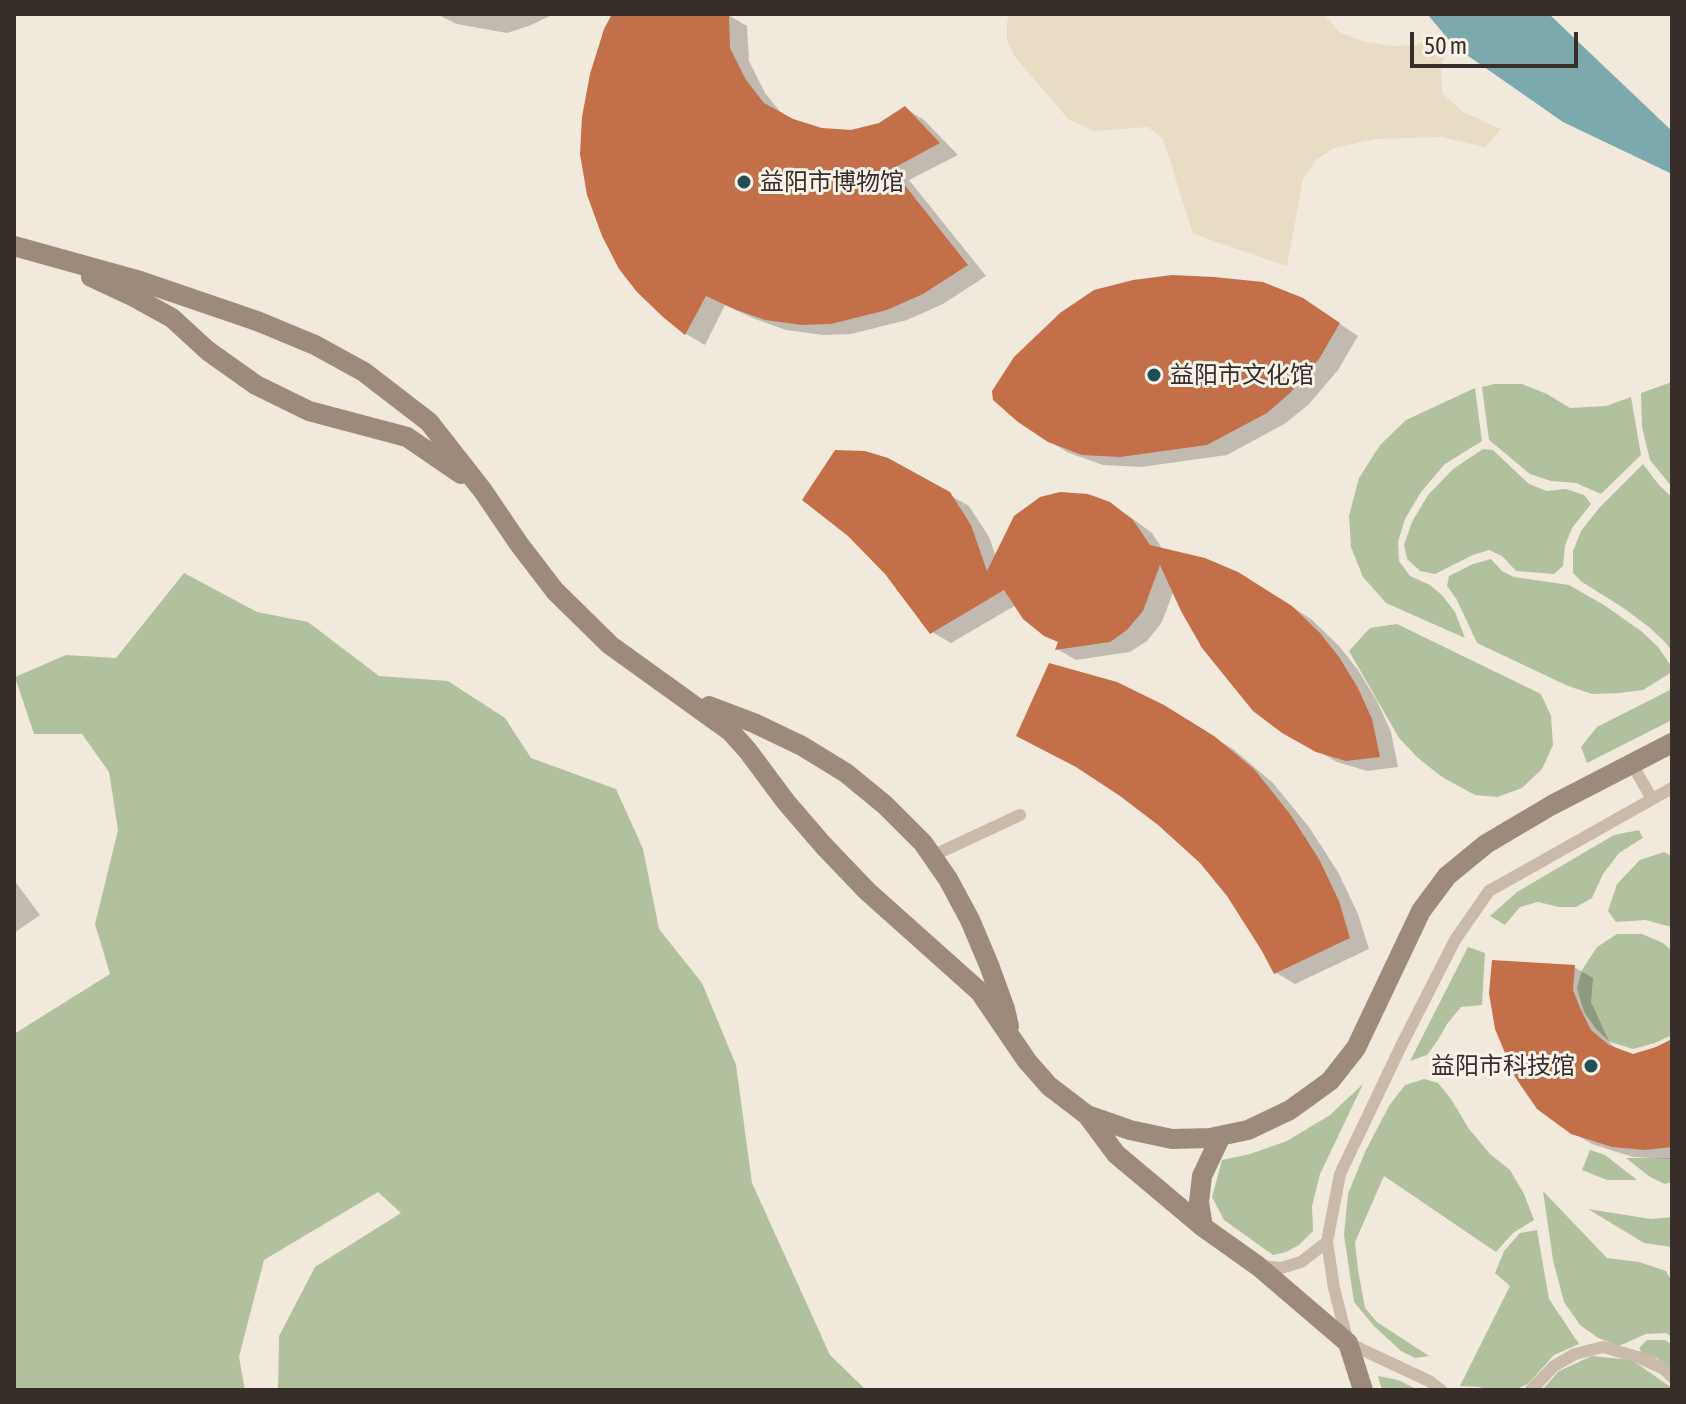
<!DOCTYPE html>
<html>
<head>
<meta charset="utf-8">
<style>
	body { margin:0 }
	#map { position:relative; width:1686px; height:1404px; overflow:hidden; background:#f2e9dd; font-family:"Asap Condensed",sans-serif }
	canvas { display:block }
	.frame { position:absolute; inset:0; border:16px solid #372e29; pointer-events:none }
	.scale { position:absolute; left:1410px; top:32px; width:168px; height:36px; box-sizing:border-box; border:4px solid #372e29; border-top:0; padding-left:10px; font-size:24px; line-height:28px; white-space:nowrap; color:#372e29; -webkit-text-stroke:6px #f9f3e9; paint-order:stroke }
</style>
</head>
<body>
<div id="map">
<canvas width="1686" height="1404"></canvas>
<div class="frame"></div>
<div class="scale">50 m</div>
</div>
<script>
const c = document.querySelector('canvas').getContext('2d');
c.lineJoin = 'round';
function paint(path, color) {
  c.fillStyle = color;
  c.fill(path, 'evenodd');
}
function poly(rows) {
  const path = new Path2D();
  for (const r of rows) {
    path.moveTo(r[0], r[1]);
    for (let i = 2; i < r.length; i += 2) path.lineTo(r[i], r[i + 1]);
  }
  return path;
}
function stroke(path, color, width, dash) {
  c.strokeStyle = color;
  c.lineWidth = width;
  c.lineCap = dash ? 'butt' : 'round';
  c.setLineDash(dash || []);
  c.stroke(path);
}
function drawText(font, color, halo, rows, align = 'center') {
  c.font = font + ' "Asap Condensed","Noto Sans SC",sans-serif';
  c.lineWidth = 6;
  c.setLineDash([]);
  c.textBaseline = 'middle';
  c.strokeStyle = halo;
  c.fillStyle = color;
  for (const [text, x, y, turn = 0] of rows) {
    c.save();
    c.translate(x, y);
    c.rotate((+turn || 0) * Math.PI / 180);
    c.textAlign = isNaN(turn) ? turn : align;
    if (halo) c.strokeText(text, 0, 0);
    c.fillText(text, 0, 0);
    c.restore();
  }
}
paint(poly([
	[1672,382,1672,487,1650,460,1642,427,1641,393],
	[1494,384,1522,384,1547,394,1570,408,1606,406,1631,397,1641,455,1601,494,1576,483,1551,481,1530,474,1489,440,1482,387],
	[1475,388,1482,441,1445,464,1421,492,1405,519,1398,542,1399,561,1410,576,1430,585,1442,595,1455,612,1465,638,1386,603,1363,577,1351,547,1349,516,1359,478,1380,445,1406,420],
	[1483,449,1493,450,1529,484,1547,491,1566,489,1584,495,1591,504,1572,528,1565,546,1563,566,1554,574,1516,571,1502,556,1489,550,1473,555,1435,574,1420,571,1407,559,1404,545,1412,522,1428,495,1453,469],
	[1643,464,1659,485,1672,497,1672,651,1664,641,1649,627,1622,607,1582,582,1573,573,1573,551,1581,531,1600,507],
	[1491,559,1502,571,1514,577,1569,585,1604,605,1641,631,1658,647,1672,667,1672,672,1643,690,1619,693,1592,694,1568,686,1477,643,1457,600,1447,586,1449,576,1473,564],
	[184,573,257,612,308,622,379,676,448,681,505,718,531,758,616,789,643,849,659,929,702,983,736,1065,752,1183,830,1355,866,1390,278,1390,279,1336,315,1267,401,1213,378,1192,264,1260,239,1357,245,1390,14,1390,14,1034,110,974,95,924,118,830,109,772,82,734,34,734,15,677,66,655,116,658],
	[1397,624,1541,694,1551,716,1553,745,1542,769,1522,788,1497,797,1475,795,1442,777,1418,758,1399,738,1349,651,1370,628],
	[1672,689,1672,720,1587,763,1581,747,1597,727],
	[1639,830,1643,838,1619,853,1603,874,1592,898,1576,907,1559,907,1538,902,1520,907,1505,925,1490,916,1517,892,1614,835],
	[1664,852,1672,856,1672,927,1645,920,1616,922,1608,911,1617,884,1640,860],
	[1617,934,1642,934,1663,943,1672,951,1672,1035,1655,1043,1633,1049,1610,1042,1596,1029,1584,1012,1577,988,1582,970,1597,947],
	[1468,947,1485,953,1482,1005,1461,1007,1447,1024,1438,1040,1427,1055,1410,1061],
	[1424,1079,1438,1083,1451,1099,1469,1129,1490,1154,1510,1170,1524,1194,1534,1220,1513,1233,1496,1252,1384,1176,1355,1242,1358,1270,1365,1308,1377,1322,1429,1356,1415,1358,1401,1351,1374,1326,1354,1302,1344,1235,1348,1194,1365,1152,1389,1106,1405,1085],
	[1363,1084,1320,1174,1312,1206,1313,1231,1299,1245,1286,1252,1273,1255,1224,1220,1212,1197,1222,1160,1250,1154,1287,1141,1330,1115],
	[1590,1150,1605,1155,1637,1180,1607,1180,1582,1170],
	[1626,1158,1672,1158,1672,1182,1665,1184,1650,1177],
	[1543,1191,1607,1258,1639,1262,1666,1271,1672,1282,1672,1337,1666,1333,1646,1334,1619,1346,1598,1338,1580,1325,1564,1302,1553,1260],
	[1588,1209,1651,1219,1672,1217,1672,1247,1644,1243],
	[1537,1230,1549,1299,1579,1344,1554,1355,1528,1384,1514,1390,1491,1390,1479,1387,1460,1386,1510,1286,1495,1273,1504,1251,1520,1233],
	[1647,1340,1665,1340,1672,1344,1672,1370,1657,1358,1644,1357,1639,1348],
	[1592,1356,1632,1360,1672,1388,1672,1390,1542,1390,1559,1371],
	[1378,1376,1398,1380,1418,1390,1382,1390]
]), '#b2c19d');
paint(poly([
	[1010,14,1324,14,1339,32,1363,41,1390,46,1418,45,1429,38,1446,51,1441,67,1442,93,1463,112,1501,129,1485,147,1441,137,1376,139,1334,148,1316,160,1303,179,1287,266,1193,234,1163,139,1148,127,1093,131,1068,119,1015,57,1007,41,1007,21]
]), '#e9dcc4');
paint(poly([
	[1427,14,1549,14,1672,131,1672,174,1563,122,1454,46]
]), '#7ca9ae');
paint(poly([
	[436,14,554,14,531,25,507,33,457,24],
	[614,14,728,15,747,26,749,61,765,93,783,115,821,130,851,132,879,125,905,108,924,120,958,155,909,180,986,276,943,304,907,320,851,334,823,335,786,330,755,319,725,305,705,345,686,334,664,316],
	[1322,312,1358,336,1338,370,1309,404,1286,423,1227,455,1141,467,1103,465,1069,453,1049,441],
	[887,460,969,506,989,537,996,557,1109,504,1129,516,1152,533,1163,550,1257,585,1311,619,1339,646,1358,670,1377,701,1391,732,1398,767,1367,771,1337,762,1283,731,1174,590,1162,622,1147,641,1130,652,1076,660,1057,649,1060,643,1016,605,951,643,932,632],
	[1183,719,1233,749,1273,783,1309,827,1338,872,1358,914,1369,949,1295,984,1275,972],
	[14,880,40,915,14,933],
	[1574,967,1593,978,1591,1002,1610,1043,1620,1052,1633,1056,1672,1041,1672,1159,1633,1157,1592,1144,1572,1132,1539,1107]
]), '#0003');
paint(poly([
	[612,14,729,14,730,48,746,80,764,103,793,119,822,128,851,130,879,123,905,106,940,143,892,169,968,265,923,294,887,310,831,324,802,325,765,320,734,309,706,296,685,335,663,317,637,292,619,269,602,236,587,195,580,154,582,117,590,74,604,29],
	[1172,275,1214,277,1263,282,1303,298,1340,323,1319,359,1290,393,1267,413,1207,445,1120,457,1082,455,1048,442,1018,422,993,400,992,391,1014,357,1060,313,1094,290,1133,280],
	[835,450,865,451,888,458,950,492,971,525,987,571,1014,516,1040,497,1060,492,1088,494,1110,502,1133,520,1150,545,1205,558,1238,572,1292,606,1320,633,1339,657,1358,688,1372,719,1380,757,1346,761,1316,752,1282,733,1253,711,1202,648,1181,611,1160,565,1143,611,1127,630,1110,642,1055,650,1058,642,1044,636,1023,619,1004,590,930,634,885,574,848,536,802,500],
	[1049,663,1117,682,1164,705,1214,736,1254,769,1290,814,1319,859,1339,901,1350,938,1274,974,1262,951,1227,896,1200,863,1158,825,1120,796,1076,767,1016,736],
	[1492,960,1575,965,1573,990,1580,1008,1591,1030,1609,1045,1633,1054,1656,1047,1672,1039,1672,1147,1645,1150,1612,1147,1571,1134,1537,1109,1515,1077,1495,1029,1489,993]
]), '#c3704a');
stroke(poly([
	[1632,764,1652,799],
	[932,856,1020,815],
	[1262,1266,1281,1268,1301,1262,1327,1242],
	[1441,1390,1429,1381,1348,1343,1334,1288,1327,1242,1340,1174,1401,1046,1455,940,1489,891,1672,788],
	[1531,1390,1554,1366,1575,1354,1603,1347,1638,1357,1664,1369,1672,1377]
]), '#cabaa9', 12);
stroke(poly([
	[14,246,140,281,257,321,315,345,364,372,429,422,483,491,519,544,555,591,610,645,731,732,748,751,786,802,823,845,867,891,980,992,1027,1061,1049,1086,1087,1115,1130,1130,1172,1139,1210,1138,1248,1130,1290,1110,1330,1081,1356,1048,1421,911,1447,876,1486,844,1552,805,1672,743],
	[91,277,134,297,172,318,208,351,256,385,309,411,407,437,461,474],
	[709,706,754,723,802,746,846,773,885,805,923,843,948,879,970,920,989,965,1005,1009,1009,1026],
	[1087,1115,1116,1154,1203,1227,1258,1266,1348,1343,1363,1390],
	[1203,1227,1199,1202,1202,1176,1221,1136]
]), '#9d8a7a', 20);
for (const [x, y, r, color] of [
	[744,182,8,"#1f5058"],
	[1154,375,8,"#1f5058"],
	[1591,1066,8,"#1f5058"]
]) {
  const dot = new Path2D();
  dot.arc(x, y, r, 0, 2 * Math.PI);
  c.fillStyle = color;
  c.fill(dot);
  stroke(dot, '#f9f3e9', 3);
}
drawText('24px', '#372e29', '#f9f3e9', [
	["益阳市博物馆",760,182],
	["益阳市文化馆",1170,375],
	["益阳市科技馆",1575,1066,"right"]
], 'left');
</script>
</body>
</html>
